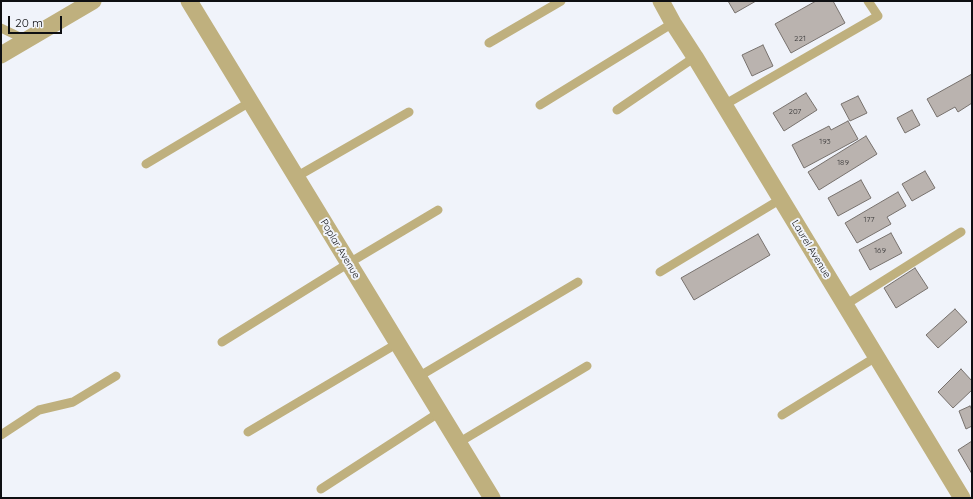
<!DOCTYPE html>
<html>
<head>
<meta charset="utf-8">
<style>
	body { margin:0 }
	#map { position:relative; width:973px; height:499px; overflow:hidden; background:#f0f3fa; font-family:Quicksand,sans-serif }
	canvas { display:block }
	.frame { position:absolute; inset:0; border:2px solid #0e0f12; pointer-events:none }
	.scale { position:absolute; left:8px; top:16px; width:54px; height:18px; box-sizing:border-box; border:2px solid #0e0f12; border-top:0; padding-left:5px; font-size:12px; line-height:14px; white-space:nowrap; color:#0e0f12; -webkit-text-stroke:3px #f0f3fa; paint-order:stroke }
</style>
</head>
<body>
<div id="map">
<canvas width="973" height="499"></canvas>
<div class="frame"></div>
<div class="scale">20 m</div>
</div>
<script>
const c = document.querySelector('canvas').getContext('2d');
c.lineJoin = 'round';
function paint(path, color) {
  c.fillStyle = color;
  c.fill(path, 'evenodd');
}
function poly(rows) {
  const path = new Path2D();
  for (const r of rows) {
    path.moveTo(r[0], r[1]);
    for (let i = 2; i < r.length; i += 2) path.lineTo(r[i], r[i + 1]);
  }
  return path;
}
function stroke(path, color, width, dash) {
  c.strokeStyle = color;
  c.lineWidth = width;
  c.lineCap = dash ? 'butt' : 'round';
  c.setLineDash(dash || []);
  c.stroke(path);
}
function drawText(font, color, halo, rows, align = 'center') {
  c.font = font + ' Quicksand,sans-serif';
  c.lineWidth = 4;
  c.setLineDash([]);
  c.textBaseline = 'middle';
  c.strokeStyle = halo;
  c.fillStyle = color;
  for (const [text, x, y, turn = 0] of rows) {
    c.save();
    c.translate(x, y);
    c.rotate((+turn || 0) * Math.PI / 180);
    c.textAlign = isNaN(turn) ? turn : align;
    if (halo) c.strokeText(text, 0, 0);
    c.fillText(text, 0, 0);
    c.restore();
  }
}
const building = poly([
	[728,1,756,1,735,13,728,1],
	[816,1,833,1,845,23,791,53,775,24,816,1],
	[763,45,773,66,752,76,742,55,763,45],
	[972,74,972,103,958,112,955,107,937,117,927,99,972,74],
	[806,93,817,110,784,131,773,113,806,93],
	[858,96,867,113,850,121,841,104,858,96],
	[912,110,920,125,905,133,897,118,912,110],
	[848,121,858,139,804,168,792,145,829,126,831,130,848,121],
	[866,136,877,154,819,190,808,172,866,136],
	[925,171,935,188,912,201,902,184,925,171],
	[861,180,871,198,838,216,828,198,861,180],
	[898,192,906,206,887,217,891,224,857,243,845,223,898,192],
	[891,233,902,253,870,270,859,250,891,233],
	[758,234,770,255,694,300,681,278,758,234],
	[915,268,928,288,896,308,884,288,915,268],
	[955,309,967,322,938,348,926,335,955,309],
	[961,369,972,381,972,390,953,408,938,392,961,369],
	[970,406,972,410,972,426,966,429,959,411,970,406],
	[972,441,972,474,958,450,972,441]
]);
paint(building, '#bab3af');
stroke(building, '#77716d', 1);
stroke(poly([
	[1,28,26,40],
	[489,43,561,1],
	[540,105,673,23],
	[724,105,878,16,868,1],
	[617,110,695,57],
	[146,164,250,102],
	[296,177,409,112],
	[660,272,781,199],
	[845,305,961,232],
	[222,342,349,263,438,210],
	[418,377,578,282],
	[782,415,876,357],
	[248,432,398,343],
	[1,435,39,410,73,402,116,376],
	[458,443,587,366],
	[321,489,440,412]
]), '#bfb07e', 9);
stroke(poly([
	[189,1,492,498],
	[661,1,673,23,695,57,962,498],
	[1,55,93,1]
]), '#bfb07e', 17);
drawText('8px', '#393839', null, [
	["221",800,39],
	["207",795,112],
	["193",825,142],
	["189",843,163],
	["177",869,220],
	["169",880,251]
]);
drawText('10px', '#0e0f12', '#f0f3fa', [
	["Poplar Avenue",340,249,59],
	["Laurel Avenue",811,249,59]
]);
</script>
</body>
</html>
